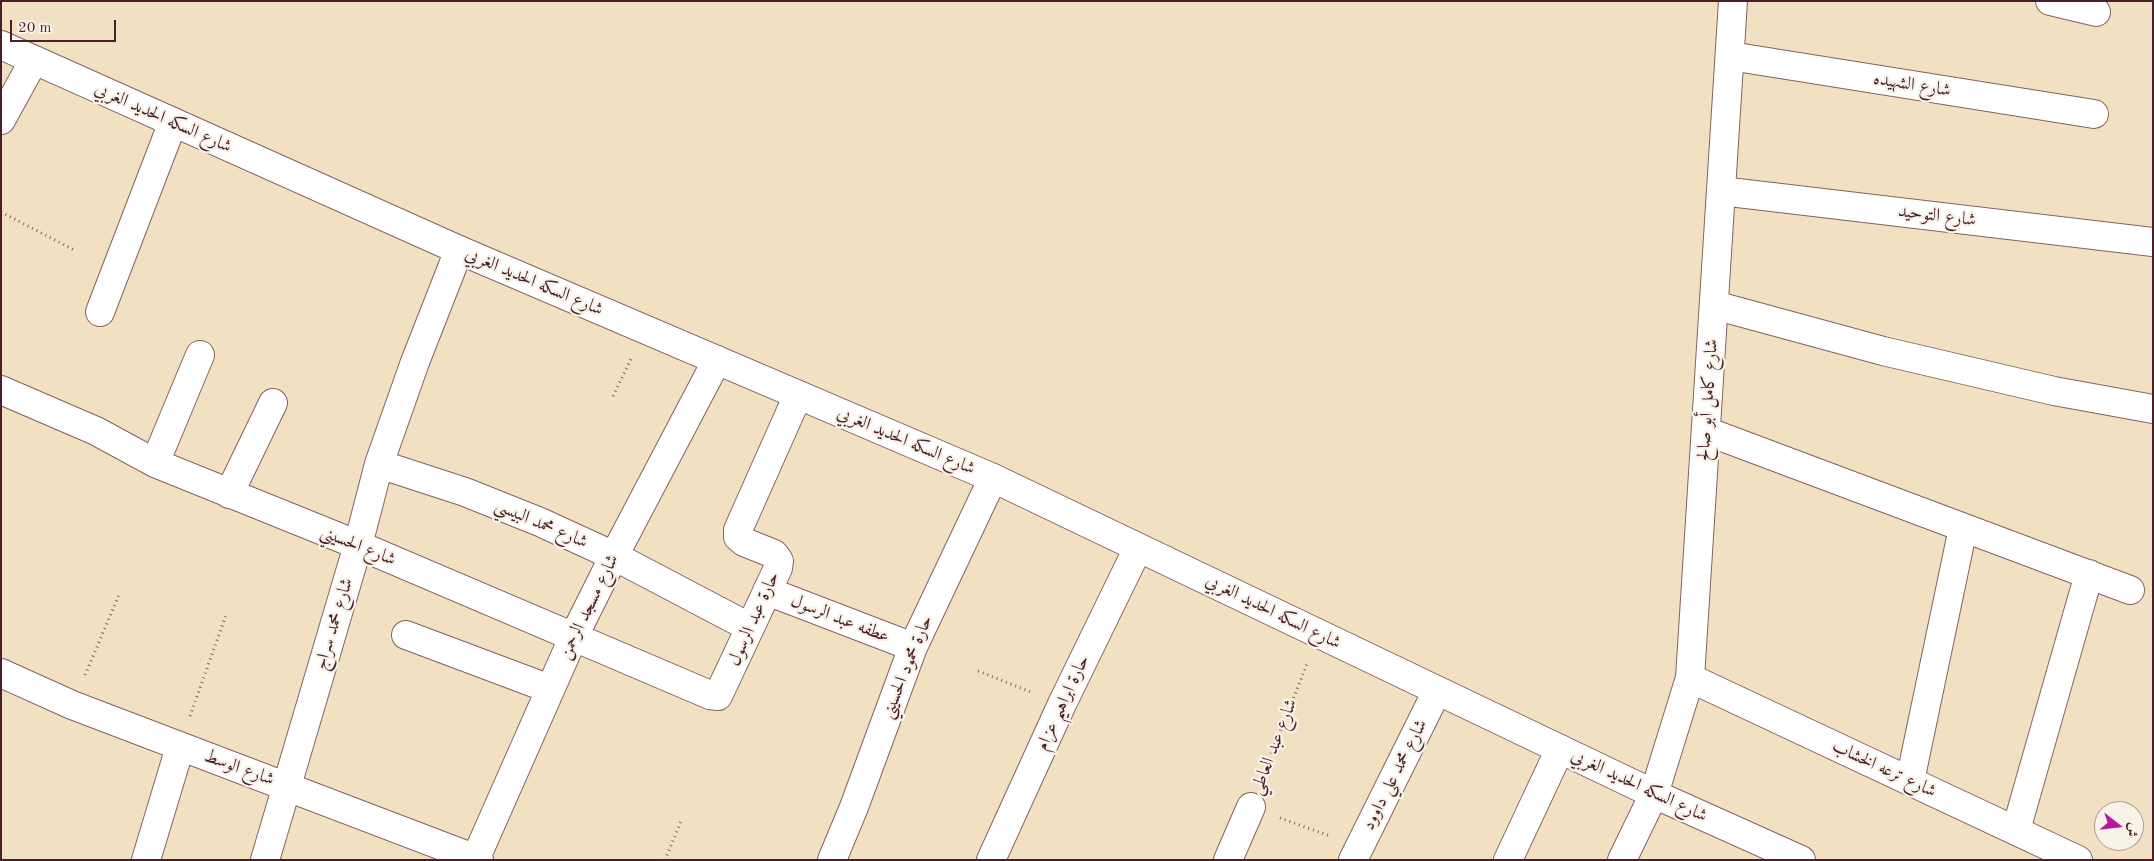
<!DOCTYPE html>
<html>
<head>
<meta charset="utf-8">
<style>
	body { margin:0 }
	#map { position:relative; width:2154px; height:861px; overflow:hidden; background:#f1e0c2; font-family:"Old Standard TT",Amiri,serif }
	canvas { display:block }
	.frame { position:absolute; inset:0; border:2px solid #4a1f2b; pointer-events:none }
	.north { position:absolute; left:2094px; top:801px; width:50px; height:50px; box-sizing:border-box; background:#f7f3e8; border:1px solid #b29e9c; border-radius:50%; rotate:106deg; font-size:14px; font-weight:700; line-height:20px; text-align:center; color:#4a1f2b }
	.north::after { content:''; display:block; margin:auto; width:18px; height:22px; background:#b5179e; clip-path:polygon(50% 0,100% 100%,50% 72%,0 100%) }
	.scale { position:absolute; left:10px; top:20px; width:106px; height:22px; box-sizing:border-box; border:2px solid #4a1f2b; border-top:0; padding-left:6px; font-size:15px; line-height:18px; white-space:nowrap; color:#4a1f2b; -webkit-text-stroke:4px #f7f3e8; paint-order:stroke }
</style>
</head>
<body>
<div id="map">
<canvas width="2154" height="861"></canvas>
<div class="frame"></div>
<div class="north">ش</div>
<div class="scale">20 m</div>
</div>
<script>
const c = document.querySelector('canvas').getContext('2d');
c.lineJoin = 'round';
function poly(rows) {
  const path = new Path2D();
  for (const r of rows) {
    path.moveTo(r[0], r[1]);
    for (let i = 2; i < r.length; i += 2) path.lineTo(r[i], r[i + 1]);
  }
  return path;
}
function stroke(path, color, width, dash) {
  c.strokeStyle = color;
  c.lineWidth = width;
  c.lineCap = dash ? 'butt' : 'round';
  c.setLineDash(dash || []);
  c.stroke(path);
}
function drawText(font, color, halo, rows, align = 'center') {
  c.font = font + ' "Old Standard TT",Amiri,serif';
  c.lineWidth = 4.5;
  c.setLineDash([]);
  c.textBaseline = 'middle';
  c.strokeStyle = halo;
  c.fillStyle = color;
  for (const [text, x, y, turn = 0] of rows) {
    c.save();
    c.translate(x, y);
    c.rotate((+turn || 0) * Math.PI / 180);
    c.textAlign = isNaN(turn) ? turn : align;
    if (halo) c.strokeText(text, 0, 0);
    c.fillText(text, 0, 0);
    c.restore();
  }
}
const minor = poly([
	[2050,1,2096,12],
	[1730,56,2094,114],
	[1,120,34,60],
	[1721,191,2153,242],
	[1714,305,1883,351,2054,391,2153,409],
	[100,312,173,122],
	[1,390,96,431,155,463,358,545,710,695,718,696,778,568,779,561,774,554,744,542,738,537,738,530,798,395],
	[1706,431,2130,590],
	[155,463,200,355],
	[379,464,465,492,540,522,614,556,749,627],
	[229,494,273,403],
	[767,591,913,647],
	[406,635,550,689],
	[1,673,72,705,479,860],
	[1910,781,1963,528],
	[2016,830,2089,574],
	[146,860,180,747],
	[265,860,358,545,379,464,415,362,459,250],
	[475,860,573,638,614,556,717,360],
	[832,860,854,807,913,647,993,478],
	[991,860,1062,704,1138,548],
	[1228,860,1251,807],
	[1353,860,1437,691],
	[1508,860,1560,749],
	[1622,860,1654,794,1690,678,1733,1]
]);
const tertiary = poly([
	[1,45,459,250,993,478,1654,794,1801,860],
	[1690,678,2078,860]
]);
stroke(minor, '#846360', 30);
stroke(tertiary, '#846360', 30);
stroke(poly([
	[1,212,76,251],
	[613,396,632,357],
	[978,671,1031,692],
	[85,675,119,595],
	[190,716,226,615],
	[1262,777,1307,664],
	[1280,818,1330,836],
	[665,860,682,819]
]), '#846360', 3, [1, 4]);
stroke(minor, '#fff', 28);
stroke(tertiary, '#fff', 28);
drawText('18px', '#4a1f2b', '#f7f3e8', [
	["شارع الشهيده",1912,85,9],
	["شارع السكه الحديد الغربي",163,118,24],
	["شارع التوحيد",1937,216,7],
	["شارع السكه الحديد الغربي",534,282,23],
	["شارع كامل أبو صالح",1708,400,-86],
	["شارع السكه الحديد الغربي",906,441,23],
	["شارع محمد البيسي",541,524,23],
	["شارع الحسيني",358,546,22],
	["شارع مسجد الرحمن",589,607,-64],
	["شارع السكه الحديد الغربي",1273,612,26],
	["حارة عبد الرسول",754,619,-66],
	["عطفه عبد الرسول",840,619,21],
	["شارع محمد سراج",334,624,-73],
	["حارة محمود الحسيني",907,667,-68],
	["حارة ابراهيم عزام",1063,703,-65],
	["شارع عبد العاطي",1274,747,-69],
	["شارع الوسط",239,768,20],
	["شارع ترعه الخشاب",1884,769,25],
	["شارع محمد علي داوود",1395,775,-63],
	["شارع السكه الحديد الغربي",1639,786,25]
]);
</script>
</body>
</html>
